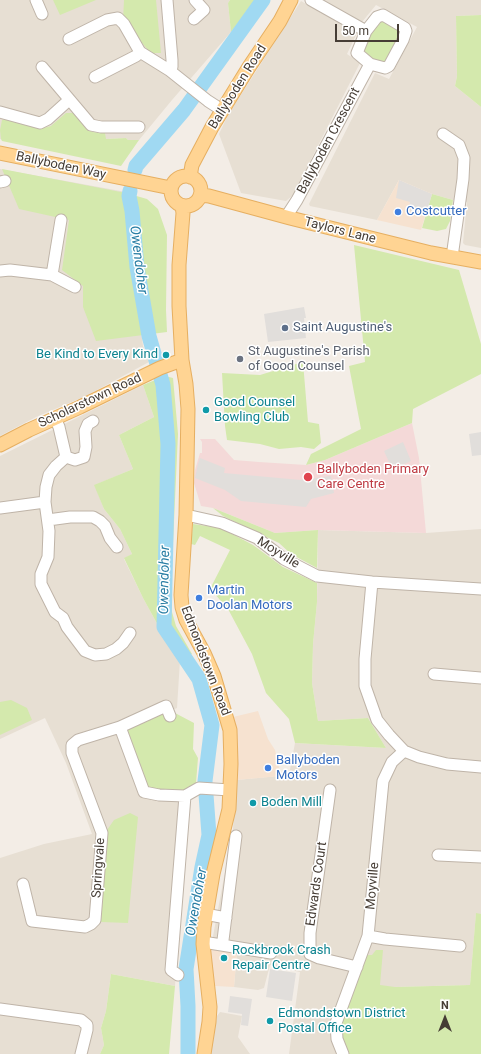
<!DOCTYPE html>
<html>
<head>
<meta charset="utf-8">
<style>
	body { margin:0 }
	#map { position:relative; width:481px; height:1054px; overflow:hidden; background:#f3ede6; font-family:Roboto,sans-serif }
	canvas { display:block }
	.north { position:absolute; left:425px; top:998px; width:40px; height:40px; -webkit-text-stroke:3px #fff; paint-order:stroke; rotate:0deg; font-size:11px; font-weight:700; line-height:16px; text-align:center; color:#463d35 }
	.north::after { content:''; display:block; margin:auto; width:14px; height:18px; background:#463d35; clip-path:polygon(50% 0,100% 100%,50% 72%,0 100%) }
	.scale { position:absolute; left:335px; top:24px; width:64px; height:18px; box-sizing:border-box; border:2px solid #463d35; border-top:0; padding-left:5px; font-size:12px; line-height:14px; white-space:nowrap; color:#463d35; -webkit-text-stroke:3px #fff; paint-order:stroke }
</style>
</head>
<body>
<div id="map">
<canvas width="481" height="1054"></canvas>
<div class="north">N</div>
<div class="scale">50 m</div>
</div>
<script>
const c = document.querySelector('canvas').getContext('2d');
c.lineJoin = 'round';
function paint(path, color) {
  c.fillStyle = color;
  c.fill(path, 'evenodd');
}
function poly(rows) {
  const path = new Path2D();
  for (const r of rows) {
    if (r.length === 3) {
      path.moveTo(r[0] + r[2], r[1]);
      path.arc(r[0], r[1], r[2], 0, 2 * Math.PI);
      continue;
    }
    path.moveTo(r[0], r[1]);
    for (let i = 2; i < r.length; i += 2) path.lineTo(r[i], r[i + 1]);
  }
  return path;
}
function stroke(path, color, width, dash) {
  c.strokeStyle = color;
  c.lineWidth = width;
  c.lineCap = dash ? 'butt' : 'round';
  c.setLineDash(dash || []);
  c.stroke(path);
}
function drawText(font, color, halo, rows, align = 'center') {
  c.font = font + ' Roboto,sans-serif';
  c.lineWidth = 3;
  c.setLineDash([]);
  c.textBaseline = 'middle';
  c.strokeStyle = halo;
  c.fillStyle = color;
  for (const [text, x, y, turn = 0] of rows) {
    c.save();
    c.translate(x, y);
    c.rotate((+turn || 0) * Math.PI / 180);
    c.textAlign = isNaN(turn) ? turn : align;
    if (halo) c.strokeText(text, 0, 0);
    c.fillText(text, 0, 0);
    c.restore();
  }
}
paint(poly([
	[0,0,230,0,228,3,231,32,172,100,139,140,128,140,126,138,106,139,69,154,0,139],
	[317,0,481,0,481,15,456,16,457,76,455,86,481,107,481,248,465,245,463,243,467,202,453,200,432,194,399,180,377,220,310,206,309,204,313,196,375,73,389,79,417,27,376,5,362,22],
	[301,1,357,33,347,54,360,63,296,189,292,196,286,201,241,193,219,134,228,115],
	[0,169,126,192,134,283,143,346,149,362,86,396,36,417,0,436],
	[143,385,154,417,119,435,133,469,95,485,104,509,120,529,132,554,124,559,143,598,160,629,180,660,177,708,126,730,189,790,175,986,111,974,106,1011,101,1028,104,1045,100,1054,0,1054,0,858,44,844,92,834,66,763,45,718,0,739,0,456],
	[481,529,481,914,476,914,470,985,395,987,397,1054,289,1054,300,972,270,965,264,988,258,990,234,987,237,951,211,947,233,829,236,780,289,775,295,743,386,748,368,718,318,721,312,683,313,644,317,602,318,530,426,533],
	[220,1012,242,1016,238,1037,250,1054,210,1054,217,1016]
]), '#e7dfd3');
paint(poly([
	[399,180,432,194,421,230,377,220],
	[258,711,268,739,275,750,281,776,236,780,233,717],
	[211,947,237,951,234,987,215,986,211,964]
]), '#f6e2d0');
paint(poly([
	[412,423,419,458,426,533,318,530,275,533,213,508,201,506,194,483,195,470,200,453,202,453,202,442,200,439,215,439,234,460,259,462,306,465,325,460]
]), '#f4d9d8');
paint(poly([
	[47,0,96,0,60,15,53,0],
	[124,0,156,0,161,53,155,53,153,56,123,20],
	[230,0,256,0,231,32,228,3],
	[481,15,481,107,455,86,457,76,456,16],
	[382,19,400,30,399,38,387,62,382,64,372,60,364,51,365,43,374,25],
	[66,113,73,113,92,132,105,133,106,139,126,138,128,140,139,140,121,166,2,141,1,139,0,130,2,120,6,119,36,128,44,128,51,126],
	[2,169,126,193,147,199,158,209,167,235,166,310,167,332,96,341,83,307,83,286,62,270,69,220,19,209],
	[432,194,453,200,450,221,446,229,437,231,422,228],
	[354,245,459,270,481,344,481,374,413,409,412,423,325,460,306,465,311,454,361,429,349,366,365,362],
	[303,362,308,422,319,424,321,443,314,449,301,447,279,449,260,444,227,440,225,426,222,373,260,375],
	[165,376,173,378,178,434,171,587,172,612,176,626,192,654,180,660,160,629,143,598,124,558,132,554,120,529,104,509,94,485,133,469,119,435,154,417,143,385],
	[213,508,275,533,318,530,317,568,291,554,279,543,223,516],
	[193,524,221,528,253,545,283,567,317,583,317,602,313,644,312,683,318,721,368,718,386,748,295,743,289,719,266,693,252,654,228,609,213,592,211,587,230,550,200,536,195,545,191,544],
	[11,700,27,708,32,720,0,735,0,702],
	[175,713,194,723,193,749,198,758,196,783,189,790,160,792,149,789,145,785,126,730,162,714,167,719],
	[130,813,138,817,128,923,101,922,107,830,114,820],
	[476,913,481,914,481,1054,345,1054,338,1022,364,955,372,955,376,950,383,950,380,985,395,987,470,985],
	[111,974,175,986,169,1054,100,1054,104,1045,101,1028,106,1011]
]), '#d4e9ad');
paint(poly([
	[399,180,432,194,426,214,408,210,410,202,396,198],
	[304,307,306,318,304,318,306,338,268,342,264,314],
	[481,432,481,455,472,456,469,434],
	[403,442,411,461,391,470,387,464,389,462,384,451],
	[200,458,225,468,224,473,301,480,331,476,334,493,311,499,306,507,241,501,225,490,195,478,198,464],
	[270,969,296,973,292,1001,266,997],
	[230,996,252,999,248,1026,241,1025,242,1014,228,1012]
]), '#e1dedb');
stroke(poly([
	[135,170,136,166,184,110,263,0],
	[130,191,129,196,132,211,137,267,149,336,163,385,168,444,164,627,199,679,212,725,205,781,209,835,202,867,186,969,188,1006,188,1054]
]), '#a0d9f2', 15);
const minor = poly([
	[36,0,42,14],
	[167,0,172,60,172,67,169,70],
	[194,19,204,10,195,0],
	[366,31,377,17,383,15,405,28,406,31,403,40,389,66,385,68,370,64],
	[69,39,107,20,118,18,124,24,140,52,169,70,208,101,222,110],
	[42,67,91,125,101,127,139,127],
	[95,77,136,56,140,52],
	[0,112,40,123,48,119,69,100],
	[443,134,459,145,464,158,463,179,452,257],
	[0,182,5,181],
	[286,217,297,200,370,64,357,53,366,31,311,0],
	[0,271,10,270,52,275,75,287],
	[52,275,61,220],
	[55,418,59,427,66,457,56,466,49,475,46,487,45,502,49,531,48,557,41,574,41,584,55,612,63,618,67,627,85,651,95,655,106,654,116,649,123,643,130,633],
	[66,457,75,460,84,457,86,447,85,431,88,424,93,421],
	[0,508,45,502],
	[186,515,222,523,257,538,284,559,317,576,372,582,481,589],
	[48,520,70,517,93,517,100,521,105,526,110,538,117,547],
	[372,582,365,659,365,686,377,720,389,735,404,751,419,757,447,764,481,767],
	[434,674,481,678],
	[120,727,144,792,159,795,185,796,199,788,230,790],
	[404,751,392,762,383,781,368,936,385,939,460,946],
	[330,790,310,933,310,954,319,958,357,967],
	[438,855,481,857],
	[23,884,32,921,85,927,91,924,95,920,102,833,72,753,72,745,78,740,120,727,166,706,170,716],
	[205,914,226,918],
	[223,940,236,836],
	[203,942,271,953],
	[178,975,171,970,185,796],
	[0,1009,81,1020,87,1025,87,1030,81,1054],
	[343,1054,337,1039,336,1023,368,936]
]);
const major = poly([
	[0,153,171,188],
	[186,191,15],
	[190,177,192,165,212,127,249,67,280,21,291,0],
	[200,195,209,196,290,218,431,253,481,262],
	[182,206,183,213,179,265,179,306,182,360,186,384,188,409,186,515,181,595,182,607,186,620,204,653,214,676,230,730,231,764,229,809,213,874,204,927,203,944,210,1007,209,1022,204,1054],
	[0,445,29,430,80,407,160,368,182,360]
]);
stroke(minor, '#bfb4a8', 13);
stroke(major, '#e6af61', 15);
stroke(minor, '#fff', 11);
stroke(major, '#ffd493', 13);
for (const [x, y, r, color] of [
	[398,212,4,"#3f7fe0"],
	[285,328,4,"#5c6f8a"],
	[166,355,4,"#0f9aa8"],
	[240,359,4,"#6b7280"],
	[206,410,4,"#0f9aa8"],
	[308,477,5,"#e0444e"],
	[199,598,4,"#3f7fe0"],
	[268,768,4,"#3f7fe0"],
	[253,803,4,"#0f9aa8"],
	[224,958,4,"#0f9aa8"],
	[270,1021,4,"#0f9aa8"]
]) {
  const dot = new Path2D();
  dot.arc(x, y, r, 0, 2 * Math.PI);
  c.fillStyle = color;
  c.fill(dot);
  stroke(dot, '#fff', 1.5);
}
drawText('13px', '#463d35', '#fff', [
	["Ballyboden Road",238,87,-58],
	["Ballyboden Crescent",329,141,-62],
	["Ballyboden Way",61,166,12],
	["Taylors Lane",340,231,14],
	["Scholarstown Road",90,401,-25],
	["Moyville",278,553,32],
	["Edmondstown Road",205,661,69],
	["Springvale",99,868,-86],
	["Edwards Court",317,884,-82],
	["Moyville",373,886,-85]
]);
drawText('13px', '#366cbe', '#fff', [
	["Costcutter",406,212],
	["Martin",207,591],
	["Doolan Motors",207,606],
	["Ballyboden",276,761],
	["Motors",276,776]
], 'left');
drawText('13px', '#4e5e75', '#fff', [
	["Saint Augustine's",293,328]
], 'left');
drawText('13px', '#5b616d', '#fff', [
	["St Augustine's Parish",248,352],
	["of Good Counsel",248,367]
], 'left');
drawText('13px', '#0d838f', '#fff', [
	["Be Kind to Every Kind",158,355,"right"],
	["Good Counsel",214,403],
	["Bowling Club",214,418],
	["Boden Mill",261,803],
	["Rockbrook Crash",232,951],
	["Repair Centre",232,966],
	["Edmondstown District",278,1014],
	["Postal Office",278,1029]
], 'left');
drawText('13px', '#be3a42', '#fff', [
	["Ballyboden Primary",317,470],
	["Care Centre",317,485]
], 'left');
drawText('italic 14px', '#297ea4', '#fff', [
	["Owendoher",138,260,83],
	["Owendoher",165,580,-89],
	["Owendoher",197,902,-80]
]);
</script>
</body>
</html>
